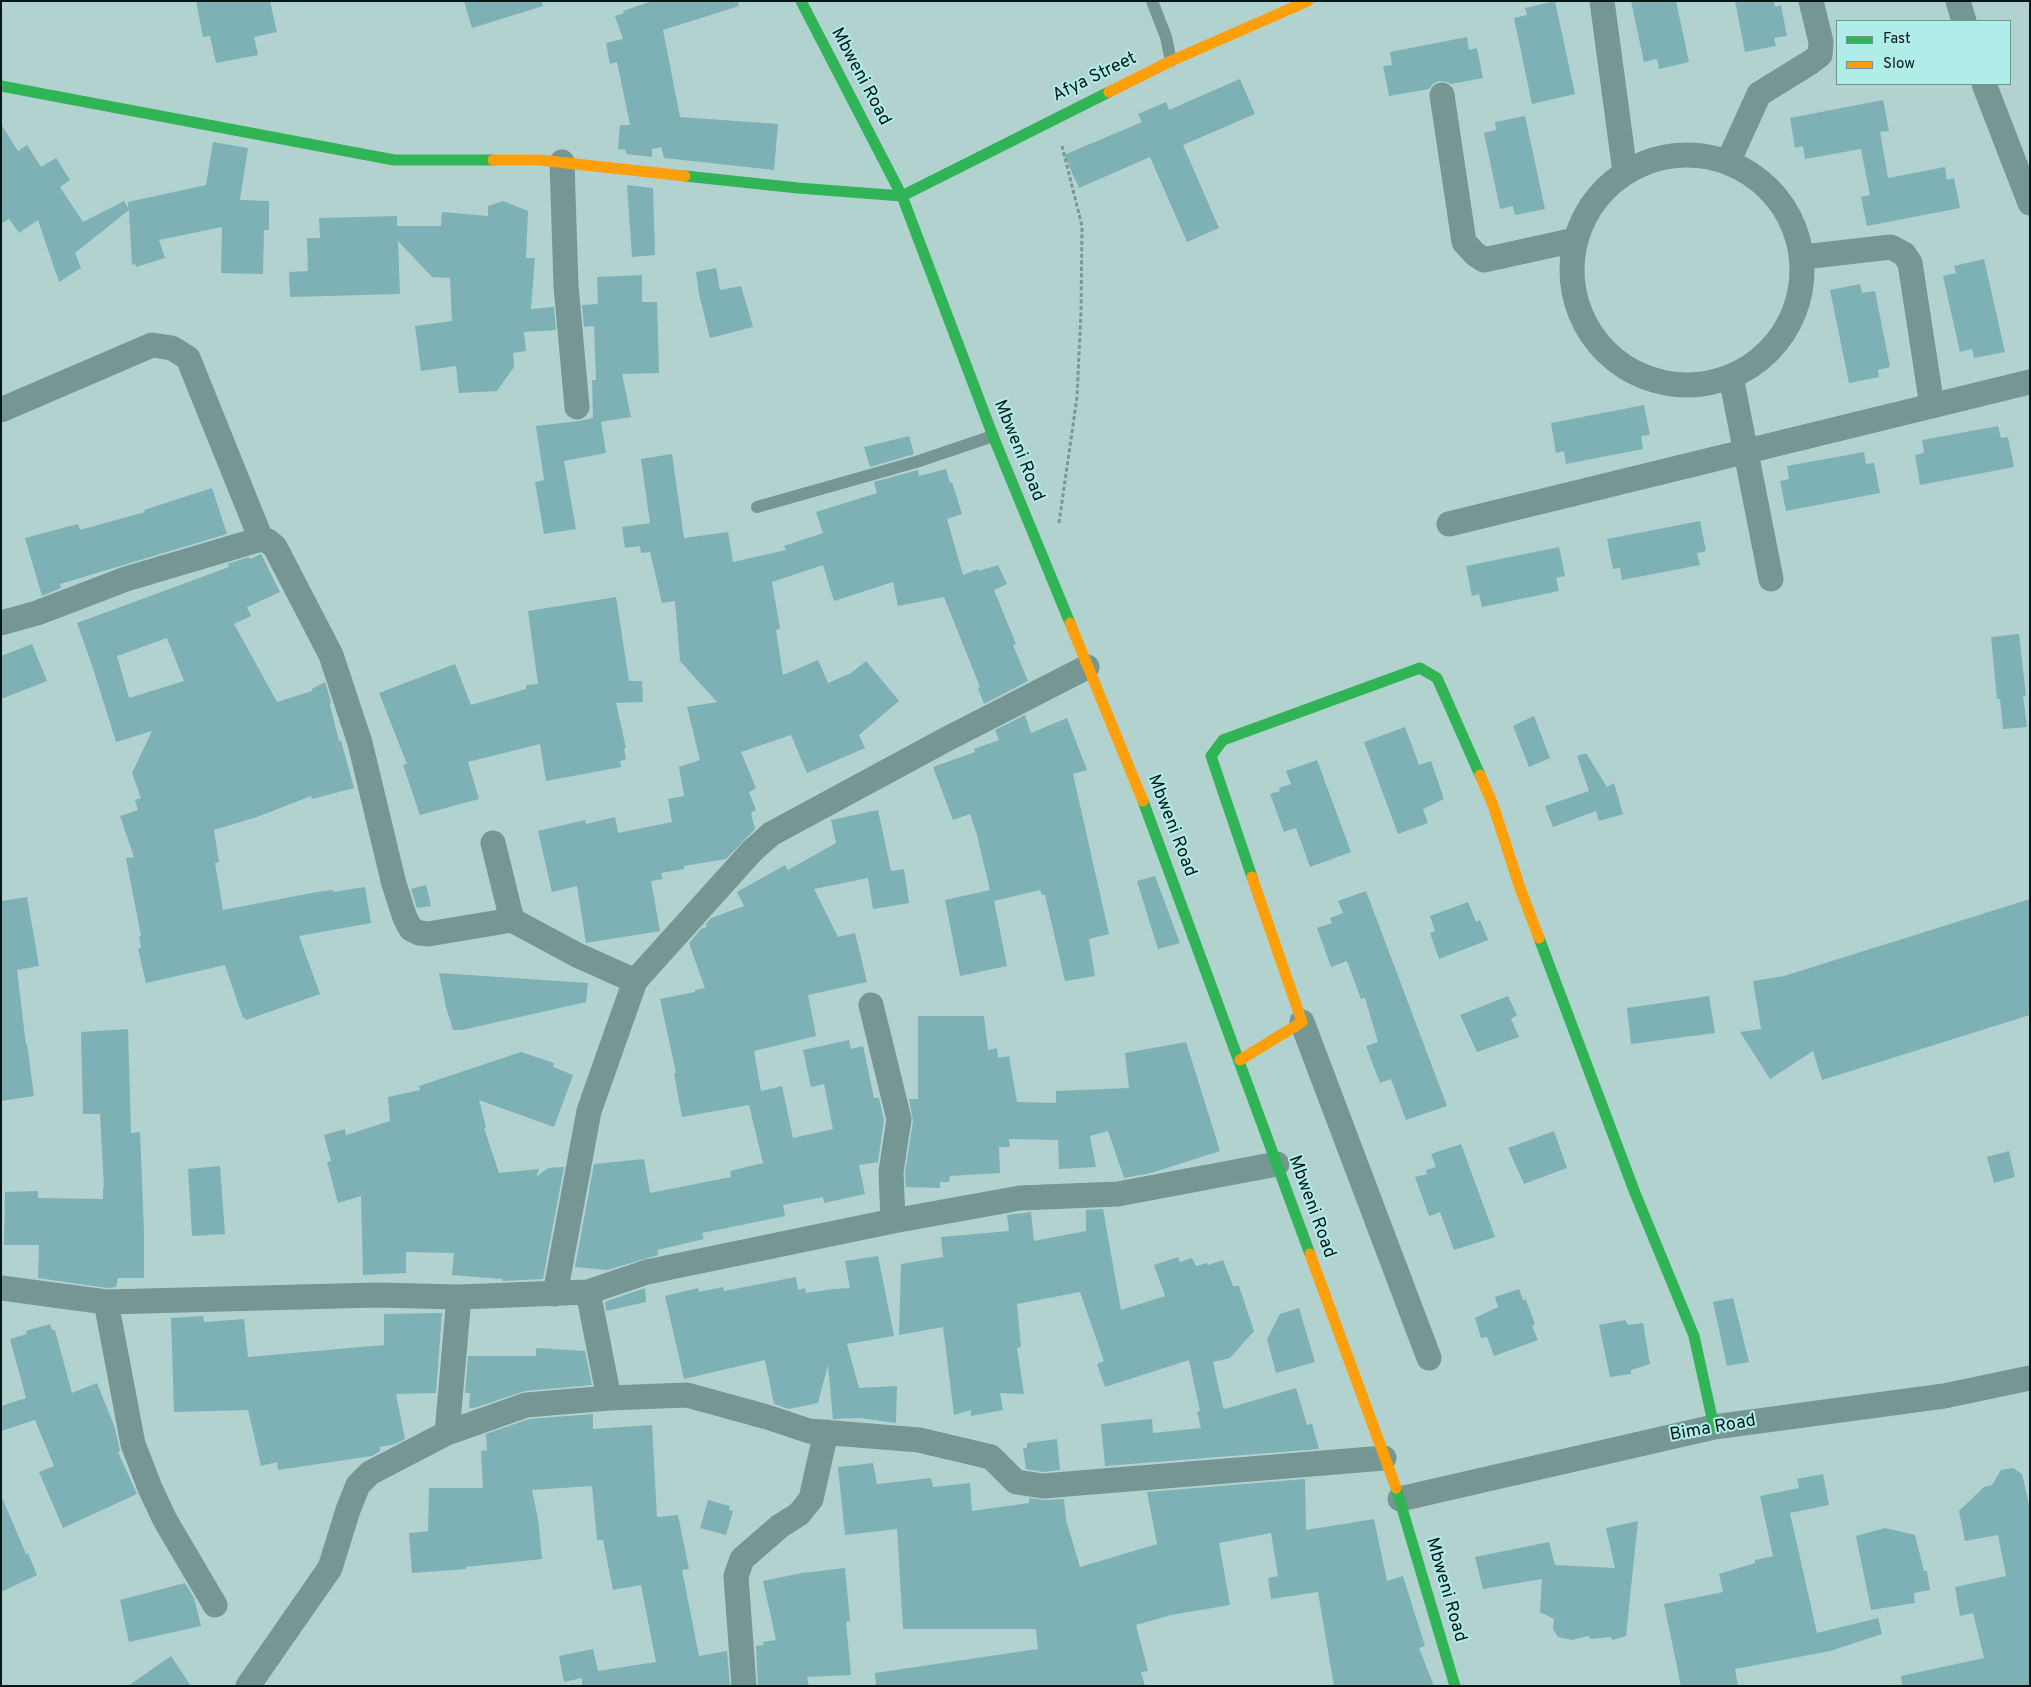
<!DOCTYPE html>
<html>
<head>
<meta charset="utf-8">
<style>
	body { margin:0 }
	#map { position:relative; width:2031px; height:1687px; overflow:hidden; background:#b2d2d0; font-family:Overpass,sans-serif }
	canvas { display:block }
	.frame { position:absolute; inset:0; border:2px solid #021918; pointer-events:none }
	.legend { position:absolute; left:1836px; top:20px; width:175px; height:65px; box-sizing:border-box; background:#b1ede8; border:1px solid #6b9895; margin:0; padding:6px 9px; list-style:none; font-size:15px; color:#021918 }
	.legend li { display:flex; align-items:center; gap:10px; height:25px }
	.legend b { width:25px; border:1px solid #6b9895 }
</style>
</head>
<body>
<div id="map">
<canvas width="2031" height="1687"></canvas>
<div class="frame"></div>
<ul class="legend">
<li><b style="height:6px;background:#30b455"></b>Fast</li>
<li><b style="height:6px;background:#ff9f0a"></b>Slow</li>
</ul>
</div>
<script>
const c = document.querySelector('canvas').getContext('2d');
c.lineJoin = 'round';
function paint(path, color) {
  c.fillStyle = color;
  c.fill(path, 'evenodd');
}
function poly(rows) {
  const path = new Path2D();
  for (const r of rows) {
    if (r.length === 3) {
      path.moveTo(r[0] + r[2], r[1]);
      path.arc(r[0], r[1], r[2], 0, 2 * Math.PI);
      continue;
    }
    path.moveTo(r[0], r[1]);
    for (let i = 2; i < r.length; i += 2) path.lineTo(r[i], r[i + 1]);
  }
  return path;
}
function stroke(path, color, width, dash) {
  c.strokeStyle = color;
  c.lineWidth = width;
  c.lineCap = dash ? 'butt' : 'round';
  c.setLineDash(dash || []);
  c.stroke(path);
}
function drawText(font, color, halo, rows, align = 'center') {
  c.font = font + ' Overpass,sans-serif';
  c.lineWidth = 4;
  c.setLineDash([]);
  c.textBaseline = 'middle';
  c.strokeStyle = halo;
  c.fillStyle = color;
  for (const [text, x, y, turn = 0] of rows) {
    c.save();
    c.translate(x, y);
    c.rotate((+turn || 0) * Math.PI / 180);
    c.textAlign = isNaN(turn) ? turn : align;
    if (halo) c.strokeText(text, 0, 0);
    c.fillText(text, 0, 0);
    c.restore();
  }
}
paint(poly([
	[196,1,270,1,277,32,254,37,258,55,216,63,210,36,203,37],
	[464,1,542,1,543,6,472,28],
	[652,1,738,1,739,6,663,30,680,117,778,124,774,170,664,158,661,147,652,149,652,157,626,154,626,150,618,149,620,125,630,125,617,62,610,64,606,43,623,39,615,16,624,13,623,11],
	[1555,1,1575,94,1532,104,1514,18,1527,15,1525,8],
	[1631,1,1676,1,1689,62,1659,69,1657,59,1644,62],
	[1735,1,1774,1,1775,7,1781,5,1787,36,1774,38,1776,46,1745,52],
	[1467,37,1469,50,1477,48,1483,78,1451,84,1447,82,1439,81,1433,84,1429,89,1389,96,1383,66,1392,65,1390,52],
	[1240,79,1255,114,1183,145,1219,228,1187,242,1150,157,1079,188,1064,155,1142,122,1138,114,1166,102,1169,110],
	[1883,100,1889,131,1880,132,1888,178,1945,167,1947,180,1954,178,1960,208,1867,226,1861,197,1870,195,1861,149,1805,159,1803,146,1795,148,1790,118],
	[1525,116,1545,209,1515,215,1513,206,1500,209,1484,133,1496,130,1495,122],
	[1,124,18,151,27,145,41,167,56,158,70,180,60,187,83,222,124,201,128,208,128,202,206,185,213,142,248,148,240,200,269,201,269,230,264,230,263,274,221,273,222,227,159,240,165,258,136,267,136,264,132,265,129,210,75,253,81,268,59,282,38,220,19,233,9,219,1,224],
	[627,185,653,188,655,255,632,257],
	[503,201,528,211,526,258,535,258,531,309,554,307,556,330,524,332,526,351,513,353,514,367,497,391,459,393,456,366,421,371,415,326,452,321,450,278,432,277,398,241,400,294,290,297,289,272,308,271,307,238,320,238,319,218,397,216,397,226,441,226,442,212,488,216,488,206],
	[1984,259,2005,352,1974,358,1972,349,1960,352,1943,276,1956,273,1954,266],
	[716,268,720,290,741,286,753,327,710,338,699,294,696,272],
	[642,275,642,302,657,302,659,373,622,374,631,417,601,422,606,453,564,461,576,529,544,534,535,482,544,480,536,426,579,421,593,418,592,380,596,380,594,326,584,327,582,305,598,304,597,277],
	[1860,284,1862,293,1875,291,1890,367,1878,370,1879,377,1849,383,1830,290],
	[1644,405,1650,435,1641,436,1643,449,1566,464,1564,451,1556,453,1551,423],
	[1998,426,2001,438,2008,437,2014,467,1920,485,1915,455,1924,453,1922,440],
	[909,436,914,454,870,467,864,447],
	[1864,452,1866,464,1874,463,1880,493,1786,511,1780,481,1789,479,1787,466],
	[672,454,684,538,728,532,733,562,786,550,784,546,823,533,816,512,877,493,874,482,918,470,919,476,946,469,950,483,952,482,962,514,947,519,963,575,978,569,979,571,998,565,1007,584,994,590,1016,644,1013,645,1028,681,984,704,978,688,980,687,944,597,898,606,893,582,834,601,823,565,772,582,780,629,776,630,783,675,818,660,828,683,851,673,866,661,899,701,859,735,865,748,807,773,791,735,741,752,756,788,749,792,756,810,751,813,755,829,726,859,684,866,684,869,661,873,663,879,651,881,660,931,586,943,577,886,552,892,538,831,585,820,586,824,615,817,618,833,672,822,668,799,684,796,679,767,700,760,687,707,717,702,680,661,675,601,662,603,650,552,641,553,640,546,625,548,622,527,650,523,641,459],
	[212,488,227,534,60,584,61,588,42,596,25,538,78,524,80,530,145,512,144,510],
	[1700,521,1706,551,1697,553,1700,565,1622,580,1620,568,1613,569,1607,539],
	[1559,547,1565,576,1556,578,1559,591,1482,607,1479,594,1472,596,1466,566],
	[261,554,280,592,247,607,251,616,234,624,277,702,312,691,312,689,325,682,331,702,330,705,339,741,341,741,354,788,312,799,311,796,257,817,214,830,219,862,215,863,223,910,317,892,333,890,333,892,365,887,371,923,299,936,320,994,246,1020,245,1017,243,1018,225,965,146,983,138,949,141,948,139,936,141,936,126,858,134,857,120,816,138,810,135,800,141,798,132,773,152,731,116,742,92,665,77,623,229,567,228,564,230,563,249,557,250,559],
	[167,638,184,681,129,698,117,656],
	[616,597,629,681,642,681,643,702,616,703,626,748,624,749,626,759,620,761,621,767,546,781,540,744,468,762,479,799,420,815,403,765,407,764,379,693,455,664,471,705,526,689,526,685,538,684,528,611],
	[2019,634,2026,696,2023,696,2027,727,2003,729,2000,699,1997,699,1991,637],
	[32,644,47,681,1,699,1,656],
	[1025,715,1031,733,1067,718,1087,770,1073,774,1109,934,1089,939,1095,976,1065,981,1045,895,1042,895,1040,890,994,901,1007,966,960,976,945,900,990,890,977,835,970,814,953,820,933,767,975,752,974,749,999,740,995,730],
	[1534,716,1550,758,1529,767,1513,726],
	[1405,727,1419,765,1431,761,1444,799,1423,809,1428,823,1398,834,1364,742],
	[1586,753,1607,787,1614,783,1623,814,1599,821,1596,811,1553,827,1545,806,1589,791,1577,756],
	[1317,760,1351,852,1310,867,1296,828,1284,832,1270,794,1280,791,1279,788,1291,784,1286,771],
	[878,810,891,871,904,869,909,903,873,909,868,878,814,889,838,937,855,933,867,982,808,995,816,1036,754,1051,761,1091,782,1086,793,1138,833,1129,824,1084,811,1087,803,1050,849,1040,851,1049,863,1046,874,1098,879,1098,884,1120,878,1162,859,1165,865,1194,824,1203,823,1197,783,1205,785,1216,702,1233,704,1239,657,1250,658,1255,607,1270,575,1267,594,1164,644,1159,650,1193,731,1177,730,1171,763,1163,749,1105,682,1117,674,1073,676,1073,660,999,695,992,695,990,705,988,689,943,701,929,707,927,706,924,711,918,744,906,737,892,785,865,788,870,836,843,831,820],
	[1155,876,1180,943,1158,949,1137,881],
	[426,885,431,906,417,908,411,889],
	[1366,891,1447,1106,1406,1120,1391,1079,1380,1083,1366,1046,1378,1042,1365,998,1361,999,1347,961,1331,967,1317,928,1332,923,1330,918,1343,913,1338,901],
	[27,897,39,966,17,970,26,1045,27,1044,34,1096,1,1101,1,901],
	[2030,899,2030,1015,1822,1080,1813,1051,1770,1079,1740,1032,1761,1029,1753,981,1784,976],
	[1468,902,1476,922,1480,920,1488,940,1439,959,1430,933,1435,931,1430,916],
	[439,973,588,983,586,1002,462,1030,453,1030,446,1007],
	[1508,996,1517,1015,1511,1019,1519,1037,1477,1052,1460,1015],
	[1709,996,1715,1033,1631,1044,1627,1008],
	[918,1016,984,1016,988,1050,997,1048,998,1058,1009,1056,1017,1102,1056,1103,1056,1091,1129,1088,1125,1053,1186,1042,1220,1151,1151,1173,1124,1178,1108,1131,1090,1136,1096,1167,1059,1169,1058,1140,1009,1139,1010,1147,999,1147,1000,1173,950,1176,949,1182,940,1182,940,1188,906,1187,905,1173,913,1121,909,1099,918,1099],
	[128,1029,131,1133,140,1132,144,1232,144,1278,118,1278,116,1287,107,1288,38,1278,39,1245,4,1245,5,1192,38,1191,38,1198,103,1199,103,1187,104,1187,100,1114,83,1114,81,1032],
	[521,1052,554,1063,553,1067,573,1075,554,1127,479,1100,486,1127,484,1128,499,1173,539,1169,536,1177,548,1168,564,1167,543,1279,503,1281,502,1279,452,1275,454,1253,406,1252,406,1273,363,1275,361,1196,338,1203,327,1162,331,1161,324,1135,345,1129,346,1135,390,1121,388,1097,420,1090,419,1086],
	[1554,1131,1567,1168,1524,1184,1508,1148],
	[1461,1144,1495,1237,1454,1250,1440,1212,1429,1216,1415,1177,1427,1174,1426,1170,1436,1167,1431,1154],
	[2009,1151,2015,1177,1994,1183,1987,1157],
	[220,1166,225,1234,192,1236,188,1169],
	[1103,1209,1121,1310,1165,1296,1154,1265,1178,1257,1180,1262,1192,1258,1196,1266,1207,1263,1208,1265,1223,1260,1233,1286,1239,1286,1254,1331,1230,1358,1213,1362,1223,1407,1225,1409,1296,1388,1307,1425,1312,1424,1319,1449,1105,1466,1101,1424,1152,1419,1153,1433,1201,1428,1197,1412,1200,1411,1189,1360,1105,1387,1097,1364,1104,1361,1080,1292,1017,1304,1021,1347,1017,1348,1024,1394,1000,1393,1003,1410,971,1416,971,1410,954,1415,943,1327,899,1335,901,1264,943,1257,941,1237,1009,1231,1007,1215,1031,1212,1034,1241,1086,1231,1086,1210],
	[878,1256,894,1336,847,1344,859,1388,897,1386,896,1423,860,1418,833,1419,828,1365,818,1403,789,1409,774,1404,765,1360,684,1379,665,1296,698,1288,699,1292,723,1287,724,1291,796,1277,798,1290,805,1288,806,1293,833,1289,850,1288,845,1261],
	[645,1288,646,1302,606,1311,605,1303,607,1301],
	[1519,1289,1523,1300,1526,1300,1535,1324,1532,1326,1538,1340,1494,1356,1487,1337,1481,1338,1475,1318,1498,1307,1495,1297],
	[1733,1298,1749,1362,1727,1366,1713,1302],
	[1299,1308,1315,1362,1276,1373,1267,1339,1280,1314],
	[442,1313,436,1393,396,1394,405,1439,395,1444,380,1447,380,1451,372,1456,278,1470,277,1462,261,1466,248,1410,174,1412,171,1318,203,1316,204,1322,244,1319,248,1357,384,1345,384,1314],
	[1625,1320,1628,1325,1643,1323,1650,1364,1631,1370,1631,1374,1610,1377,1599,1325],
	[50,1324,52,1330,55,1330,72,1393,97,1383,115,1428,120,1451,118,1452,137,1494,63,1528,39,1472,54,1466,35,1420,1,1431,1,1406,26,1398,10,1339,27,1334,26,1331],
	[536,1348,585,1351,592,1385,525,1391,474,1408,469,1408,470,1393,465,1393,468,1356,536,1356],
	[593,1414,593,1429,652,1425,657,1517,678,1515,689,1569,682,1570,699,1656,727,1651,730,1686,582,1686,582,1678,564,1682,559,1656,593,1649,598,1671,656,1662,641,1585,613,1590,603,1540,597,1540,592,1486,532,1490,538,1519,542,1559,466,1567,466,1569,412,1573,409,1533,428,1531,429,1488,483,1488,481,1451,487,1450,486,1434,529,1419],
	[1057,1439,1060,1470,1043,1472,1026,1469,1023,1448,1027,1448,1027,1443],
	[873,1463,877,1484,931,1478,933,1487,970,1483,972,1511,1029,1503,1029,1498,1044,1500,1064,1499,1066,1520,1080,1567,1157,1544,1147,1492,1305,1479,1306,1530,1374,1519,1387,1581,1403,1576,1425,1646,1419,1648,1434,1686,1334,1686,1318,1592,1271,1599,1268,1578,1278,1576,1271,1533,1219,1543,1230,1605,1171,1615,1136,1625,1148,1671,1141,1672,1145,1686,876,1686,875,1673,1038,1649,1036,1629,903,1629,897,1529,845,1535,838,1467],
	[2013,1468,2022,1474,2030,1509,2030,1686,1902,1686,1901,1676,1984,1658,1973,1613,1960,1616,1955,1587,2006,1576,1998,1535,1965,1541,1959,1511,1984,1487,1992,1485,2001,1470],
	[1823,1474,1829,1505,1790,1513,1817,1633,1878,1618,1882,1634,1830,1651,1735,1669,1738,1686,1681,1686,1664,1604,1723,1592,1719,1574,1755,1563,1755,1560,1773,1556,1760,1496,1799,1488,1797,1479],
	[1,1495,26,1554,28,1553,37,1575,1,1592],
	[708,1500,730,1506,729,1510,733,1511,726,1535,700,1528],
	[1638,1521,1626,1636,1613,1640,1610,1637,1591,1639,1588,1636,1572,1640,1558,1637,1553,1629,1554,1619,1540,1612,1542,1579,1483,1589,1475,1557,1549,1542,1555,1565,1615,1568,1606,1528],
	[1885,1528,1915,1535,1924,1571,1927,1571,1930,1590,1914,1593,1915,1603,1871,1610,1856,1536],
	[845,1568,850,1621,846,1622,851,1675,807,1677,809,1686,758,1686,756,1646,764,1645,763,1642,776,1640,763,1581,802,1573],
	[185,1583,194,1598,201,1626,129,1642,120,1600],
	[171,1656,191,1686,128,1686]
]), '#7db1b5');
stroke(poly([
	[1059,523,1077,397,1081,312,1082,226,1062,146]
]), '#7b9694', 3, [4, 2.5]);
stroke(poly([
	[1152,1,1166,37,1171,61],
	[757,507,916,462,993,436]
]), '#769694', 12);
stroke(poly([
	[1602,1,1625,172],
	[1958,1,1964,21],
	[1984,84,2030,203],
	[1442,95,1464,242,1475,254,1484,260,1575,240],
	[1687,270,115],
	[562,162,566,286,577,407],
	[1728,162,1759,94,1811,62,1820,55,1821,42,1811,1],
	[1803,257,1891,247,1904,254,1910,263,1932,406],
	[1731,377,1771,579],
	[1,410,152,345,172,348,188,358,261,539],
	[1449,524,2030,382],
	[1,623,37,613,126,579,261,539,268,541,275,547,331,655,360,743,394,884,405,918,411,929,419,933,428,934,512,920,577,955,635,981],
	[493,843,512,920],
	[871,1005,899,1119,891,1172,893,1221],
	[1302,1022,1429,1358],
	[1,1288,106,1302,377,1295,459,1297,588,1292,647,1272,893,1221,1020,1198,1118,1194,1277,1164],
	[588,1292,609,1398],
	[555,1294,589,1111,635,981,752,851,771,834,945,740,1087,667],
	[106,1302,133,1444,150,1488,165,1520,215,1605],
	[447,1433,459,1297],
	[1400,1499,1714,1427,1944,1396,2030,1378],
	[248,1686,330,1568,348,1510,358,1485,370,1473,447,1433,526,1405,609,1398,687,1395,767,1417,809,1431,919,1440,991,1457,1016,1482,1043,1486,1384,1458],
	[744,1686,736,1576,742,1559,780,1526,799,1514,811,1499,826,1432]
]), '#769694', 25);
stroke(poly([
	[801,1,902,196,993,436,1070,623],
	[1,86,394,160,493,160],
	[685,176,798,188,902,196,1109,92],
	[1143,801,1310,1254],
	[1252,877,1211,756,1223,740,1420,668,1437,678,1480,775],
	[1539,938,1635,1193,1694,1336,1714,1427],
	[1396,1488,1455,1686]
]), '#30b455', 11);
stroke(poly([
	[1109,92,1171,61,1308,1],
	[493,160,539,160,685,176],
	[1070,623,1143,801],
	[1480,775,1493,805,1520,888,1539,938],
	[1240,1060,1302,1022,1252,877],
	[1310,1254,1396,1488]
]), '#ff9f0a', 11);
drawText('18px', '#021918', '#b1ede8', [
	["Mbweni Road",860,77,62],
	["Afya Street",1095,78,-26],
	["Mbweni Road",1018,451,68],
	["Mbweni Road",1171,826,69],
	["Mbweni Road",1311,1207,70],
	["Bima Road",1713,1429,-10],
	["Mbweni Road",1445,1590,74]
]);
</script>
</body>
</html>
